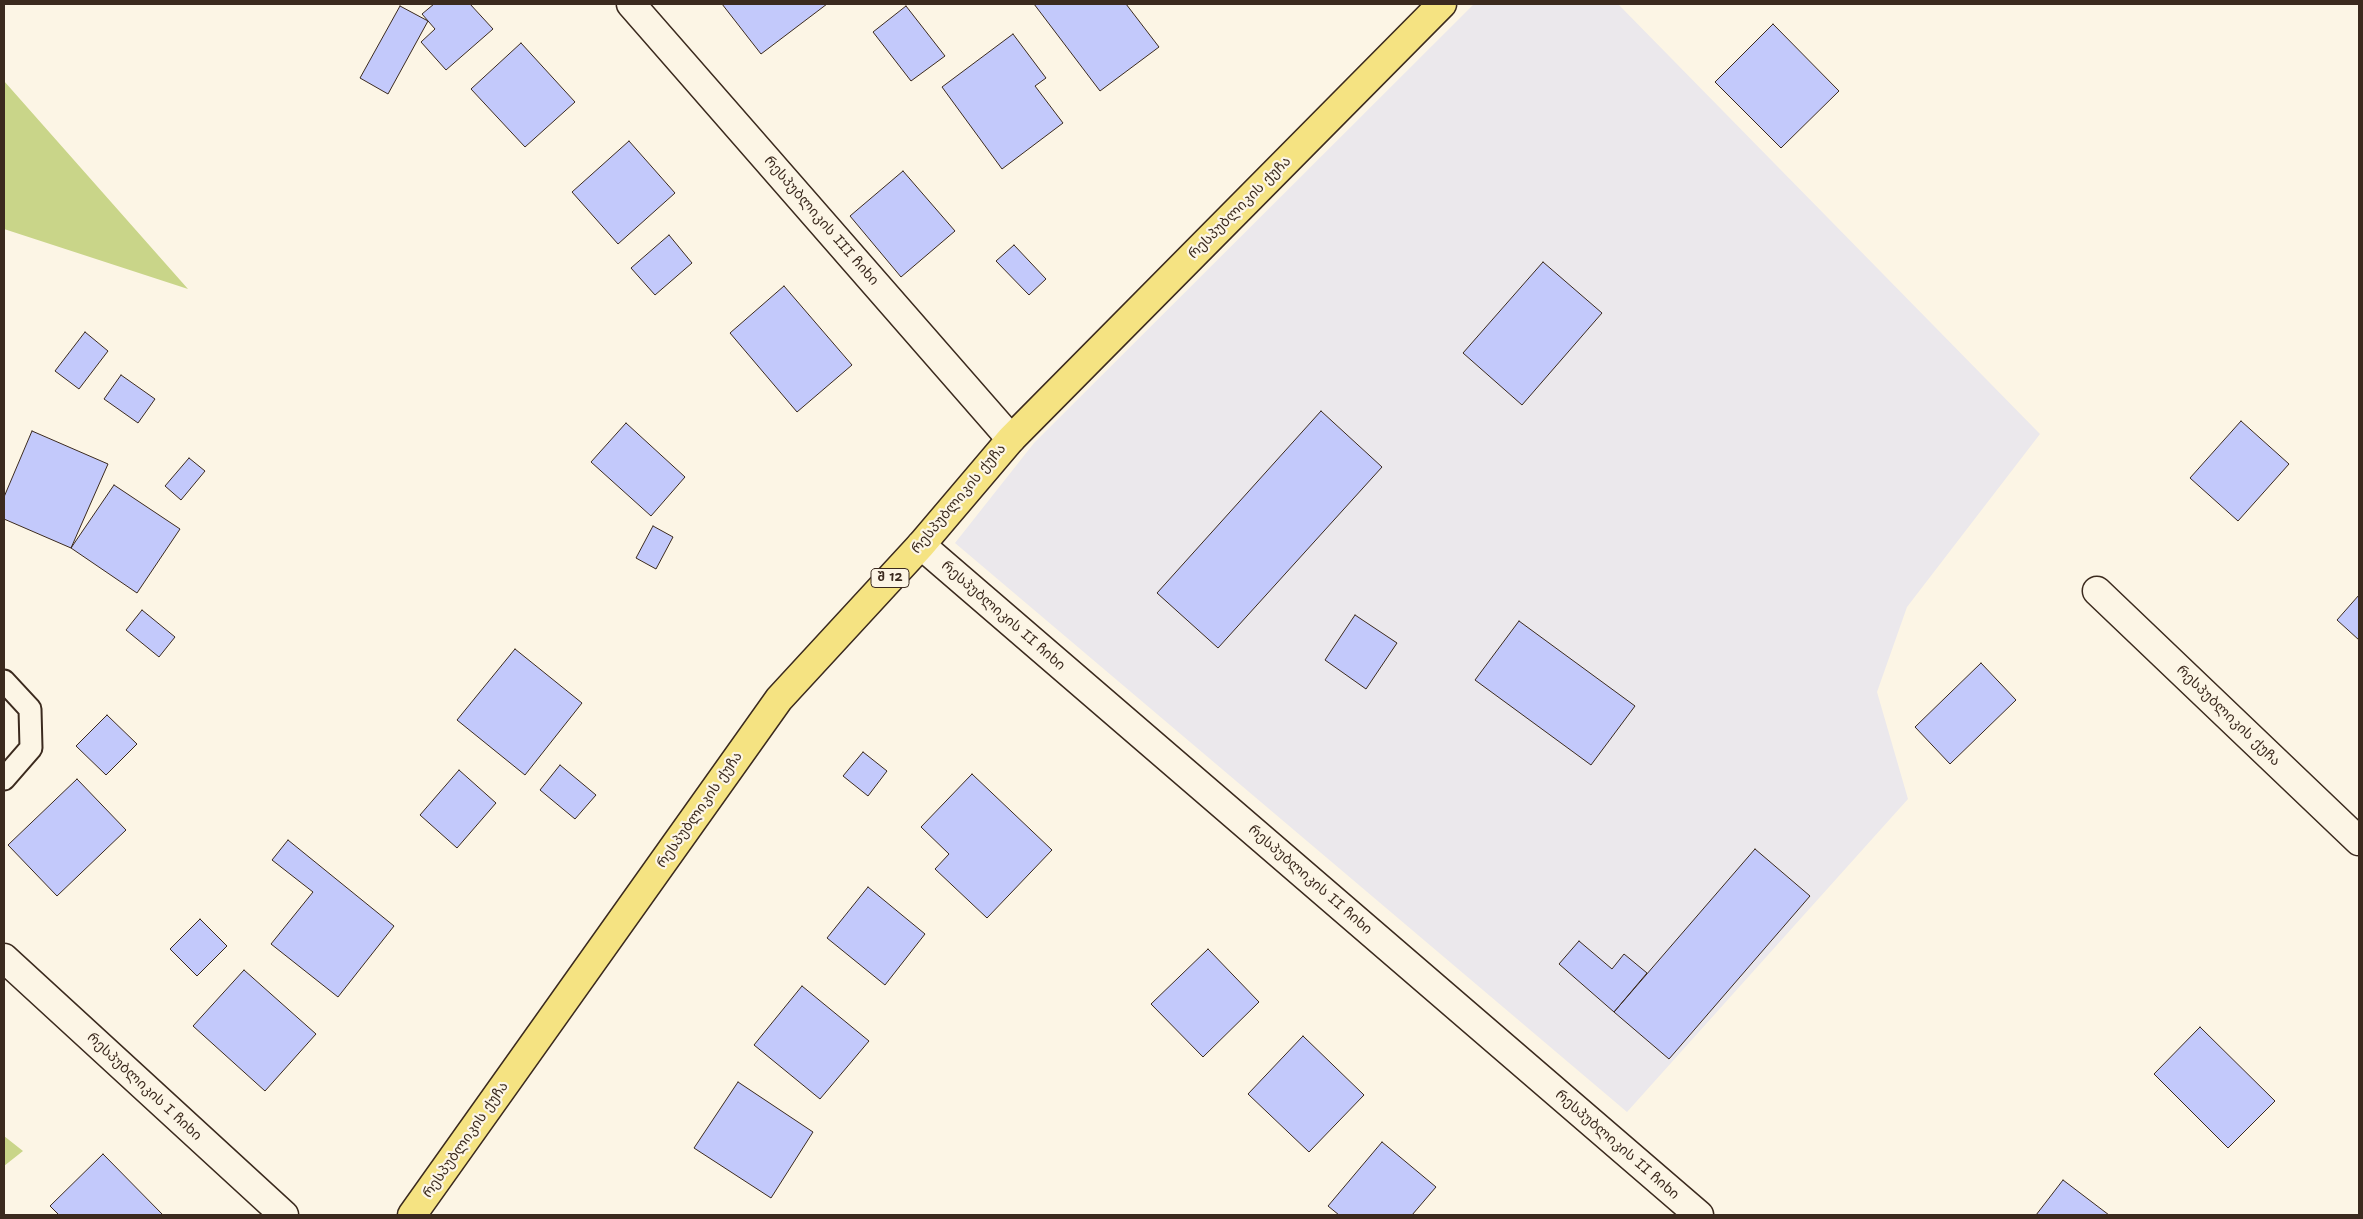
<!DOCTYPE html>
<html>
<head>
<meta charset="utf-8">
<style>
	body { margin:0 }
	#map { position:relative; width:2363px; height:1219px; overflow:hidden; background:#fcf5e5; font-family:"Shantell Sans",sans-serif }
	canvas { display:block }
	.frame { position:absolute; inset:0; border:5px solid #3b2a1e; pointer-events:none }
</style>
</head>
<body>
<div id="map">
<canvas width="2363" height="1219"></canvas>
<div class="frame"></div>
</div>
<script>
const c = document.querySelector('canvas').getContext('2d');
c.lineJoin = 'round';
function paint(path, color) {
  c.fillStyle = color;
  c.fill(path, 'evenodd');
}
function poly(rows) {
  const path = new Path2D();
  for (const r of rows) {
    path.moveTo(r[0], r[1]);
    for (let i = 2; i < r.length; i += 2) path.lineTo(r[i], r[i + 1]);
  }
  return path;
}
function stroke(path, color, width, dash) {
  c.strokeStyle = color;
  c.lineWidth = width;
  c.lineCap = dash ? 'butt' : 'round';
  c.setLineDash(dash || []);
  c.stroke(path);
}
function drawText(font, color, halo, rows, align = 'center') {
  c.font = font + ' "Shantell Sans","Noto Sans Georgian",sans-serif';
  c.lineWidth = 4.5;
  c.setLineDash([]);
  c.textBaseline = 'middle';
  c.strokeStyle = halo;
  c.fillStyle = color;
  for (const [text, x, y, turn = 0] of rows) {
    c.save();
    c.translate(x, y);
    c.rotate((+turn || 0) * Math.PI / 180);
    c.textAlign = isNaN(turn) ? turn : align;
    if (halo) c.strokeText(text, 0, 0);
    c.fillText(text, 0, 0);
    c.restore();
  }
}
paint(poly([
	[1474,4,1618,4,2040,434,1907,607,1877,692,1908,799,1627,1112,955,543,1034,443]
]), '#ebe8ec');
paint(poly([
	[4,81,188,289,4,229],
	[4,1136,23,1151,4,1166]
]), '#c9d589');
const building = poly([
	[434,4,470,4,493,29,446,70,421,42,435,29,422,14,434,4],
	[722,4,827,4,761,54,722,4],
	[1034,4,1126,4,1159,47,1100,91,1034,4],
	[400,6,428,21,388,94,360,78,400,6],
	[906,6,945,56,911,81,873,32,906,6],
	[1773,24,1839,91,1781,148,1715,82,1773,24],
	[1013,34,1046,78,1035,86,1063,123,1002,169,942,87,1013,34],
	[521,43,575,102,525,147,471,89,521,43],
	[629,141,675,193,618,244,572,192,629,141],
	[903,171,955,231,901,277,850,216,903,171],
	[669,235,692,263,655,295,631,268,669,235],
	[1014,245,1046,279,1029,295,996,261,1014,245],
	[1543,262,1602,313,1522,405,1463,353,1543,262],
	[784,286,852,365,797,412,730,333,784,286],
	[85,332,108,351,79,389,55,371,85,332],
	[121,375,155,399,138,423,104,399,121,375],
	[1321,411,1382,467,1218,648,1157,593,1321,411],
	[2241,421,2289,464,2238,521,2190,478,2241,421],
	[626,423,685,477,651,516,591,462,626,423],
	[32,431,108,464,71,548,4,519,4,497,32,431],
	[189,458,205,471,181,500,165,486,189,458],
	[114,485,180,529,137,593,71,548,114,485],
	[653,526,673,537,656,569,636,558,653,526],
	[2359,595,2359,640,2337,620,2359,595],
	[142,610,175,637,159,657,126,630,142,610],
	[1355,615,1397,643,1366,689,1325,660,1355,615],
	[1519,621,1635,706,1591,765,1475,680,1519,621],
	[515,649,582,703,525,775,457,720,515,649],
	[1981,663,2016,700,1950,764,1915,727,1981,663],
	[107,715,137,744,106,775,76,746,107,715],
	[863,752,887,771,868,796,843,776,863,752],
	[560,765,596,795,575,819,540,790,560,765],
	[459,770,496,803,457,848,420,815,459,770],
	[972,774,1052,850,987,918,935,869,949,854,921,827,972,774],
	[77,779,126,830,57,896,8,845,77,779],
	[288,840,394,926,338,997,271,944,313,892,272,860,288,840],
	[1755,849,1810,896,1669,1059,1614,1012,1755,849],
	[868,887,925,934,885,985,827,938,868,887],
	[200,919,227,946,197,976,170,949,200,919],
	[1579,941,1612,969,1624,954,1647,973,1614,1012,1559,964,1579,941],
	[1208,949,1259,1002,1203,1057,1151,1004,1208,949],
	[244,970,316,1034,265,1091,193,1026,244,970],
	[802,986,869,1041,820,1099,754,1045,802,986],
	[2200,1027,2275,1101,2228,1148,2154,1074,2200,1027],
	[1303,1036,1364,1095,1309,1152,1248,1094,1303,1036],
	[738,1082,813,1132,771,1198,694,1148,738,1082],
	[1382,1142,1436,1187,1412,1215,1339,1215,1328,1206,1382,1142],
	[103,1154,163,1215,59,1215,50,1206,103,1154],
	[2063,1180,2109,1215,2036,1215,2063,1180]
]);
paint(building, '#c3c9fb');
stroke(building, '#3b2a1e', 1);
const service = poly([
	[4,681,30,709,31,748,4,779]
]);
const minor = poly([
	[631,4,1011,439],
	[921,545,1699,1215],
	[2097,591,2359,841],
	[4,958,284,1215]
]);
const primary = poly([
	[412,1215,779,699,921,545,1011,439,1442,4]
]);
stroke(service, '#3b2a1e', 25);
stroke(minor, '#3b2a1e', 31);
stroke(primary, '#3b2a1e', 31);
stroke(service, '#fcf5e5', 21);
stroke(minor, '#fcf5e5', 28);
stroke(primary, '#f5e382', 28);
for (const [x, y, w] of [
	[890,578,38]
]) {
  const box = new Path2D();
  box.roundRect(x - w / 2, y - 9.5, w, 19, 4);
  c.fillStyle = '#fcf5e5';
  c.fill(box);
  stroke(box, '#3b2a1e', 1);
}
drawText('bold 12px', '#3b2a1e', null, [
	["შ 12",890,578]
]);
drawText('14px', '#3b2a1e', '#fcf5e5', [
	["რესპუბლიკის ქუჩა",1240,208,-45],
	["რესპუბლიკის III ჩიხი",821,221,49],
	["რესპუბლიკის ქუჩა",959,499,-50],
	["რესპუბლიკის II ჩიხი",1003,616,41],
	["რესპუბლიკის ქუჩა",2228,716,44],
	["რესპუბლიკის ქუჩა",700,810,-55],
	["რესპუბლიკის II ჩიხი",1310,880,41],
	["რესპუბლიკის I ჩიხი",144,1087,43],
	["რესპუბლიკის ქუჩა",466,1140,-55],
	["რესპუბლიკის II ჩიხი",1617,1145,41]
]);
</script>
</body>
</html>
